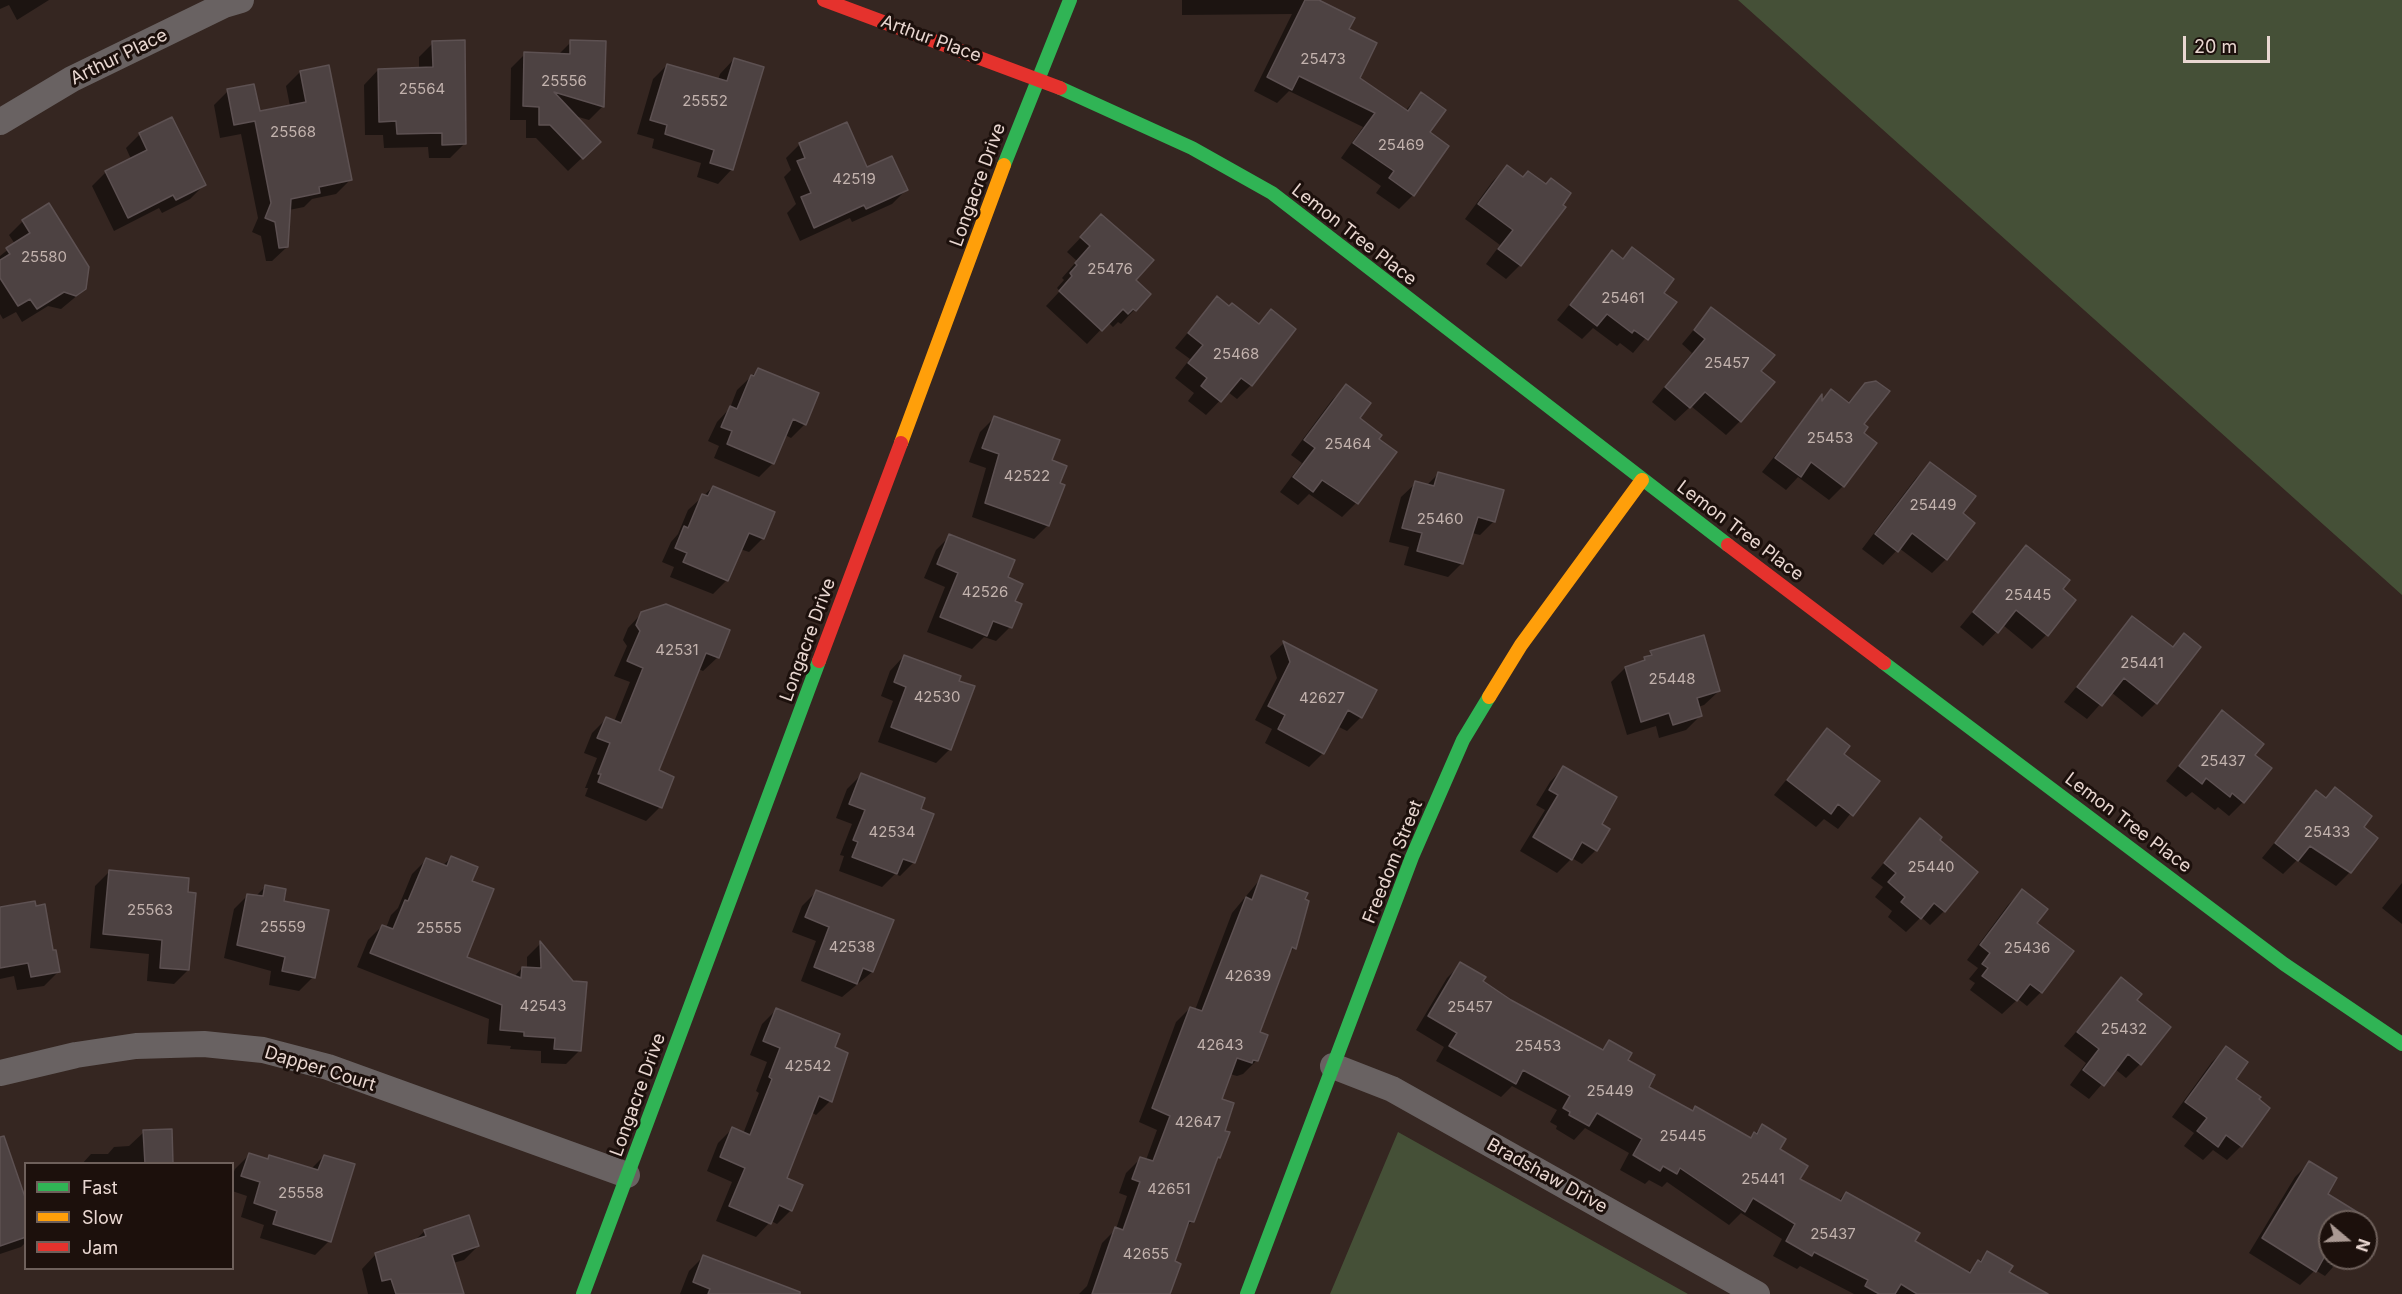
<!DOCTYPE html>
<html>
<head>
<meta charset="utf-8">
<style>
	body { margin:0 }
	#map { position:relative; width:2402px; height:1294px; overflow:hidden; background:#352621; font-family:Inter,sans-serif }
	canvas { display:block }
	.legend { position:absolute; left:24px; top:1162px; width:210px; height:108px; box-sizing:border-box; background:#1c100c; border:2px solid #6e605b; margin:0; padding:8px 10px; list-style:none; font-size:18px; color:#e9d7d1 }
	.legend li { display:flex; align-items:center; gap:12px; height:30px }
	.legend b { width:30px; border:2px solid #6e605b }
	.north { position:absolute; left:2318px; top:1210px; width:60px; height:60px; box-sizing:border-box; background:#1c100c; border:2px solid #6e605b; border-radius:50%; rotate:109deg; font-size:16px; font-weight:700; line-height:24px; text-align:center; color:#e9d7d1 }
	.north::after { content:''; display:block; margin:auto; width:21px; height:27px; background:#aa9993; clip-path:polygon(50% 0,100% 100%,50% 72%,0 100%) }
	.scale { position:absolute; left:2183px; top:36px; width:87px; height:27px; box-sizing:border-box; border:3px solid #e9d7d1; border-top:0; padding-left:8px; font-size:18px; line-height:21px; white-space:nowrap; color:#e9d7d1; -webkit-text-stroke:4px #1c100c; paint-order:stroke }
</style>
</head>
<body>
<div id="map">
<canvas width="2402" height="1294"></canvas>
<ul class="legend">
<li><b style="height:8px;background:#30b455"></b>Fast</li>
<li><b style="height:8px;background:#ff9f0a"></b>Slow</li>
<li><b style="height:8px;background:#e5322d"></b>Jam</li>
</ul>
<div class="north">N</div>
<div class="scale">20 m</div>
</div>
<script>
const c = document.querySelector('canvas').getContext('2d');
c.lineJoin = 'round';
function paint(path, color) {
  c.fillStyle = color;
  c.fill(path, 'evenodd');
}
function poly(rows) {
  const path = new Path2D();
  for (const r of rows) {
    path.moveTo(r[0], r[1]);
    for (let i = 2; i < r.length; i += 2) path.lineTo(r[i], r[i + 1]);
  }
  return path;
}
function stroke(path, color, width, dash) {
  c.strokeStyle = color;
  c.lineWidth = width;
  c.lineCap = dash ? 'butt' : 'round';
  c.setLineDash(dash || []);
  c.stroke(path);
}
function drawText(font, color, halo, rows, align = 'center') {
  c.font = font + ' Inter,sans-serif';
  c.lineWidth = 6;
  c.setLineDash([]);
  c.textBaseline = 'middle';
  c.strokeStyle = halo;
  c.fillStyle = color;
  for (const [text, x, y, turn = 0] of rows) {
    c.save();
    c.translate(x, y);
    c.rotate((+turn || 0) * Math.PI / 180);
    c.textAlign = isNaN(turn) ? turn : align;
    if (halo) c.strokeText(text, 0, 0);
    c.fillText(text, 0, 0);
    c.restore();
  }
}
paint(poly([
	[1738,0,2402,0,2402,595,1795,51],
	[1398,1132,1688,1294,1330,1294]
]), '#455037');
paint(poly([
	[0,0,49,0,17,20,9,5,0,9],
	[1182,0,1315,0,1347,29,1358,79,1405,111,1421,94,1428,133,1413,195,1399,209,1376,193,1381,186,1341,158,1363,127,1289,91,1277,103,1254,91,1292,14,1182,15],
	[464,42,464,144,450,158,429,158,428,147,384,148,383,135,365,135,364,85,378,70,419,69,419,57,433,43],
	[571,42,603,106,589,120,575,116,585,155,568,171,536,138,526,138,526,120,510,120,511,68,525,54,558,55],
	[734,59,732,169,718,184,697,177,701,163,652,148,654,139,637,134,653,79,667,65,718,80,720,74],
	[300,72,350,180,336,194,312,199,304,207,289,210,287,247,272,261,266,261,261,236,252,232,258,218,241,134,220,138,214,105,228,91,258,112,290,106,286,86],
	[140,134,204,185,190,199,162,213,159,208,114,231,92,186,106,172,131,159,126,148],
	[800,144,866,169,906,190,892,204,852,222,850,218,800,241,787,213,796,204,784,177,791,170,786,158],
	[1507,167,1564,207,1520,265,1506,279,1486,264,1500,245,1465,219,1493,181],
	[23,221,85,289,61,309,48,306,22,322,16,312,3,319,0,314,0,256,15,244,9,235],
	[1088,230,1149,294,1121,324,1118,322,1113,327,1108,322,1087,344,1046,306,1060,291,1057,288,1064,280,1062,278,1077,261,1067,252],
	[1632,249,1662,293,1675,303,1633,353,1620,343,1617,346,1593,328,1582,339,1557,320,1612,252,1621,260],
	[1217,298,1257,325,1271,311,1251,385,1237,399,1228,392,1206,415,1188,401,1194,393,1175,378,1190,359,1175,348],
	[1711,309,1759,371,1740,421,1726,435,1691,406,1675,421,1652,402,1692,353,1682,344],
	[759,369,805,424,791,438,785,435,773,463,759,477,714,458,719,446,708,441,717,422,730,408,737,390],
	[1865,385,1862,424,1843,486,1829,500,1798,477,1786,490,1762,472,1821,398,1821,402,1831,391,1847,403],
	[1346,386,1357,418,1356,503,1342,517,1309,494,1298,505,1280,492,1302,463,1291,455,1332,400],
	[994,418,1050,461,1048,525,1034,539,972,517,986,468,969,462,980,432],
	[1930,464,1946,559,1932,573,1899,548,1883,565,1862,549,1916,478],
	[1438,474,1494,521,1480,535,1472,533,1462,563,1448,577,1404,565,1409,547,1389,542,1401,497,1416,483,1426,486],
	[713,487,763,538,749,552,740,549,727,580,713,594,670,577,674,567,662,562,671,542,678,534,688,510],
	[950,536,1006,578,1013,602,1020,604,1010,627,996,641,984,637,972,649,927,632,945,587,924,578,936,550],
	[2026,547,2061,589,2046,635,2032,649,2003,625,1983,646,1960,627],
	[642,613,718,657,703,671,698,669,657,771,660,807,646,821,585,796,588,788,585,788,597,758,584,753,592,733,606,719,614,722,630,682,614,676,627,646,623,640,628,628],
	[2133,618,2171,648,2184,635,2156,703,2142,717,2111,692,2087,719,2064,702],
	[1284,643,1361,717,1347,731,1337,726,1323,753,1309,767,1265,743,1272,729,1255,720,1277,678,1270,656],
	[1651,653,1719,691,1704,705,1698,707,1700,716,1686,730,1659,738,1656,726,1627,735,1611,682,1625,668,1640,664],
	[904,656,950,749,936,763,878,742,893,701,881,696,890,671],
	[2222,712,2253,755,2243,802,2229,816,2218,807,2215,810,2192,792,2186,797,2166,781],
	[1827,730,1842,754,1877,781,1838,829,1824,819,1816,827,1774,795],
	[1563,768,1600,824,1596,850,1582,864,1572,858,1557,873,1520,851,1545,810,1536,805,1550,782],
	[861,775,919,810,914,862,900,876,895,874,882,887,839,871,844,856,840,855,852,824,836,818,847,789],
	[2316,792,2362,827,2350,872,2336,886,2297,860,2283,874,2262,858],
	[1920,820,1938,840,1944,911,1930,925,1921,917,1906,932,1888,917,1892,911,1875,897,1883,887,1871,878],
	[451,858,470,882,465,958,514,977,522,968,527,969,527,957,540,944,572,983,580,1050,566,1064,541,1063,541,1051,510,1049,511,1046,487,1044,489,1019,357,967,368,940,382,926,386,928,391,915,398,908,412,874,426,860,442,866],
	[109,872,188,970,174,984,147,981,149,954,90,948,95,886],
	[1262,877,1294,948,1287,955,1259,1033,1257,1060,1243,1074,1237,1076,1230,1074,1220,1100,1223,1131,1219,1157,1214,1161,1192,1221,1185,1229,1173,1262,1166,1294,1079,1294,1087,1286,1102,1243,1116,1229,1127,1196,1119,1193,1126,1173,1140,1159,1146,1160,1157,1130,1139,1122,1176,1022,1190,1008,1195,1010,1232,913],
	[2402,883,2402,924,2382,908],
	[266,886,283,902,313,977,299,991,269,985,271,971,224,958,234,909,248,895,255,897],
	[2022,891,2035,924,2041,992,2027,1006,2018,999,2002,1014,1970,990,1975,983,1969,979,1978,968,1967,960,2008,905],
	[816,892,892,921,872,972,842,997,801,981,816,941,792,932,802,906],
	[33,903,58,972,44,986,17,990,14,976,0,979,0,906],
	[1461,964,1481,982,1510,1001,1600,1051,1609,1042,1647,1087,1691,1112,1695,1108,1749,1139,1763,1126,1798,1179,1838,1201,1846,1193,1913,1242,1967,1273,1988,1253,2007,1273,2045,1294,1854,1294,1800,1266,1797,1269,1773,1256,1782,1239,1741,1213,1729,1225,1667,1182,1662,1187,1649,1180,1645,1184,1620,1170,1629,1153,1585,1128,1574,1140,1556,1129,1557,1126,1550,1122,1557,1110,1512,1086,1501,1097,1436,1061,1444,1047,1416,1030,1447,978],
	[2121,979,2135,1000,2140,1064,2126,1078,2115,1069,2089,1099,2070,1085,2086,1063,2064,1046],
	[776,1010,833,1048,830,1101,816,1115,811,1112,785,1179,791,1210,777,1224,771,1221,756,1237,716,1221,732,1182,707,1171,718,1143,732,1129,743,1134,759,1093,756,1091,767,1062,750,1055,762,1024],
	[2226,1048,2233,1080,2241,1146,2227,1160,2213,1150,2203,1160,2184,1146,2194,1133,2172,1117,2212,1062],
	[144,1132,172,1164,82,1164,91,1154,108,1154,114,1147,129,1146],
	[249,1155,266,1160,269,1157,311,1169,324,1156,329,1241,315,1255,260,1238,264,1225,241,1217,247,1196,232,1191,232,1177,235,1169],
	[2309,1163,2326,1194,2363,1222,2330,1222,2330,1258,2341,1258,2325,1276,2315,1270,2300,1285,2249,1253,2295,1177],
	[0,1174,26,1204,26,1242,21,1247,0,1254],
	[425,1231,478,1246,464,1260,453,1263,460,1294,368,1294,362,1269,376,1254,414,1241],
	[703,1257,759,1294,680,1294,689,1271]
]), '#0007');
const building = poly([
	[1305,0,1319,0,1355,18,1349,29,1377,43,1360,78,1408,111,1421,92,1446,110,1430,132,1449,146,1414,196,1389,178,1394,171,1353,143,1375,113,1299,76,1292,90,1267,77,1305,0],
	[465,40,466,144,442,145,442,133,397,134,396,121,379,122,378,69,433,67,432,41,465,40],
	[570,40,606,41,604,107,554,92,601,142,583,159,550,125,539,125,539,107,523,106,524,52,570,54,570,40],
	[734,58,764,67,733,170,710,163,714,150,665,134,667,125,650,120,667,64,727,81,734,58],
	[329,65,352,180,319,187,320,193,291,199,288,247,279,248,275,222,265,218,271,203,255,121,234,125,227,89,254,84,260,111,306,102,300,71,329,65],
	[172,117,206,185,176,200,173,195,128,218,105,171,147,150,139,133,172,117],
	[847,122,867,167,892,156,908,190,866,209,864,205,814,228,801,197,811,193,797,161,805,158,799,143,847,122],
	[1507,165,1523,177,1528,171,1546,184,1551,178,1571,193,1563,205,1566,207,1521,266,1498,249,1513,230,1478,204,1507,165],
	[49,203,89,267,86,289,76,296,64,292,37,309,30,299,18,306,0,278,0,260,10,254,6,248,30,233,22,220,49,203],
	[1101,214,1154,260,1136,280,1151,294,1136,311,1133,309,1128,314,1123,309,1102,331,1059,291,1072,276,1070,273,1077,265,1075,263,1090,246,1080,237,1101,214],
	[1632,247,1674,279,1664,293,1677,302,1648,340,1634,330,1632,333,1607,314,1597,326,1570,305,1612,250,1623,259,1632,247],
	[1217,296,1229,306,1232,303,1259,324,1271,309,1296,329,1252,386,1241,378,1221,402,1201,386,1207,378,1188,363,1203,345,1188,333,1217,296],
	[1711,307,1775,355,1761,371,1775,382,1741,422,1705,392,1690,408,1665,387,1705,339,1694,330,1711,307],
	[758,368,819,393,806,425,793,419,774,464,727,444,732,431,721,427,730,406,737,409,751,375,754,376,758,368],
	[1876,381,1890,391,1864,424,1868,427,1864,433,1877,443,1844,487,1811,462,1801,477,1775,458,1822,394,1822,401,1831,389,1849,403,1865,383,1876,381],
	[1346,384,1371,403,1360,418,1382,435,1379,439,1397,452,1358,504,1322,480,1313,492,1293,477,1315,448,1304,440,1346,384],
	[994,416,1060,440,1052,460,1067,466,1060,483,1065,485,1049,526,985,503,999,454,982,448,994,416],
	[1930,462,1976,496,1963,513,1975,523,1947,560,1912,533,1898,552,1875,534,1930,462],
	[1438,472,1504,490,1495,522,1478,517,1463,564,1417,551,1422,533,1402,528,1415,481,1434,486,1438,472],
	[713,486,775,512,764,539,749,533,728,581,683,562,687,553,675,548,684,526,688,528,702,494,708,496,713,486],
	[949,534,1015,560,1008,577,1023,584,1015,601,1022,604,1012,628,993,621,987,636,940,617,958,573,937,564,949,534],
	[2026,545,2070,580,2063,589,2076,600,2048,636,2016,610,1998,633,1973,612,2026,545],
	[666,604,730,630,719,658,706,653,659,770,674,777,662,808,598,782,601,774,598,774,610,743,597,738,606,717,621,723,643,668,627,661,640,631,636,625,641,612,666,604],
	[2132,616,2173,647,2184,633,2201,647,2157,704,2124,678,2102,706,2077,687,2132,616],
	[1704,635,1720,691,1697,698,1702,716,1673,725,1669,713,1641,722,1625,667,1645,660,1644,657,1652,655,1650,651,1704,635],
	[1283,641,1377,690,1362,718,1348,710,1324,754,1278,729,1285,715,1268,706,1290,662,1283,641],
	[904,655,961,676,959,681,975,686,951,750,891,727,906,687,894,682,904,655],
	[2222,710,2264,744,2255,755,2272,768,2244,803,2232,793,2230,797,2206,778,2202,784,2179,766,2222,710],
	[1827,728,1850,746,1844,754,1880,781,1853,816,1838,804,1831,814,1787,780,1827,728],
	[1563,766,1617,797,1602,824,1610,829,1597,851,1582,842,1572,860,1533,837,1558,795,1549,790,1563,766],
	[861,773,925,798,921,809,934,814,915,863,903,859,897,874,852,857,858,842,853,840,865,810,849,804,861,773],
	[2335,787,2372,816,2364,827,2378,838,2351,873,2310,846,2298,861,2275,843,2316,790,2326,798,2335,787],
	[1920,818,1942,837,1940,840,1978,872,1945,912,1934,903,1921,919,1901,902,1905,897,1888,882,1896,873,1884,863,1920,818],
	[451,856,478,867,472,881,494,889,467,957,521,978,522,967,541,968,540,941,573,981,587,982,581,1051,554,1049,555,1038,524,1036,524,1032,500,1030,502,1005,370,953,382,925,393,929,405,900,408,901,426,858,447,866,451,856],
	[109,870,189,878,188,892,196,893,189,970,160,968,162,940,103,934,109,870],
	[1261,875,1308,893,1305,899,1309,901,1296,949,1292,947,1260,1032,1268,1035,1258,1061,1253,1060,1252,1063,1237,1058,1222,1099,1234,1103,1225,1131,1230,1132,1220,1158,1218,1157,1194,1222,1189,1221,1175,1261,1181,1264,1170,1294,1092,1294,1115,1227,1123,1230,1140,1182,1132,1179,1140,1157,1153,1161,1170,1116,1152,1108,1190,1007,1202,1011,1246,897,1252,900,1261,875],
	[265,885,286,889,284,901,329,910,315,978,282,971,285,957,237,945,247,894,263,896,265,885],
	[2022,889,2048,909,2037,923,2074,951,2042,993,2030,984,2017,1001,1982,976,1988,968,1982,964,1990,953,1980,945,2022,889],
	[816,890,894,920,873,972,863,968,857,984,814,967,829,927,805,917,816,890],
	[35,901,36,906,45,904,53,950,56,950,60,972,31,977,28,963,0,968,0,907,35,901],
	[1460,962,1486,977,1483,981,1511,1000,1603,1050,1609,1040,1632,1053,1628,1060,1655,1075,1649,1087,1693,1111,1695,1106,1751,1138,1754,1132,1757,1134,1762,1124,1786,1139,1780,1149,1808,1166,1800,1179,1841,1201,1846,1192,1920,1233,1915,1241,1970,1273,1978,1260,1981,1262,1987,1251,2013,1266,2009,1272,2048,1294,1917,1294,1901,1284,1895,1294,1879,1294,1865,1286,1868,1280,1814,1252,1812,1256,1786,1241,1795,1224,1753,1198,1745,1212,1680,1168,1677,1174,1663,1166,1660,1171,1633,1155,1642,1139,1597,1113,1589,1126,1569,1115,1570,1112,1563,1108,1570,1096,1523,1070,1516,1084,1449,1046,1457,1033,1428,1016,1460,962],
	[2121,977,2142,994,2137,1000,2171,1027,2141,1065,2128,1054,2104,1086,2083,1070,2099,1049,2077,1032,2121,977],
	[776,1008,840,1034,835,1047,848,1053,832,1102,819,1096,787,1178,803,1185,792,1211,779,1205,771,1224,729,1206,745,1168,720,1157,732,1127,750,1135,772,1079,769,1077,780,1048,763,1041,776,1008],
	[2226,1046,2248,1062,2236,1079,2261,1097,2259,1099,2270,1108,2242,1147,2226,1135,2218,1147,2197,1131,2207,1118,2185,1102,2226,1046],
	[172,1129,173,1164,145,1164,143,1130,172,1129],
	[4,1136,26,1200,26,1237,0,1246,0,1137,4,1136],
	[249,1153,268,1159,269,1155,318,1170,324,1155,355,1164,331,1242,273,1224,277,1211,254,1203,260,1182,241,1176,249,1153],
	[2309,1161,2337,1178,2328,1194,2367,1218,2365,1222,2330,1222,2330,1257,2326,1254,2316,1272,2262,1238,2309,1161],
	[469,1215,479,1246,452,1255,464,1294,396,1294,391,1279,382,1281,375,1253,426,1236,424,1230,469,1215],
	[703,1255,800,1292,800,1294,708,1294,710,1289,693,1282,703,1255]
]);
paint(building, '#4d4242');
stroke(building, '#5d5152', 1.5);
stroke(poly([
	[0,122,72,79,224,5,241,0],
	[1333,1066,1392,1089,1757,1294],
	[0,1073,76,1055,136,1046,204,1044,263,1050,328,1067,627,1175]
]), '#696262', 26);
stroke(poly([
	[1060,88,1192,148,1272,193,1728,545],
	[1004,165,1070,0],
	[1884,663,2284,964,2402,1044],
	[583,1294,819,661],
	[1247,1294,1412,857,1463,740,1489,697]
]), '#30b455', 14);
stroke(poly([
	[901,443,1004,165],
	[1489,697,1521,645,1642,480]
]), '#ff9f0a', 14);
stroke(poly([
	[824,0,1060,88],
	[1728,545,1884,663],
	[819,661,901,443]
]), '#e5322d', 14);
drawText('15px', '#c2b2ad', null, [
	["25473",1323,59],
	["25556",564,81],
	["25564",422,89],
	["25552",705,101],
	["25568",293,132],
	["25469",1401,145],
	["42519",854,179],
	["25580",44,257],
	["25476",1110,269],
	["25461",1623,298],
	["25468",1236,354],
	["25457",1727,363],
	["25453",1830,438],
	["25464",1348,444],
	["42522",1027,476],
	["25449",1933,505],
	["25460",1440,519],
	["42526",985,592],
	["25445",2028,595],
	["42531",677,650],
	["25441",2142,663],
	["25448",1672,679],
	["42530",937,697],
	["42627",1322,698],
	["25437",2223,761],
	["42534",892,832],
	["25433",2327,832],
	["25440",1931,867],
	["25563",150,910],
	["25559",283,927],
	["25555",439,928],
	["42538",852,947],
	["25436",2027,948],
	["42639",1248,976],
	["42543",543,1006],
	["25457",1470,1007],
	["25432",2124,1029],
	["42643",1220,1045],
	["25453",1538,1046],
	["42542",808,1066],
	["25449",1610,1091],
	["42647",1198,1122],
	["25445",1683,1136],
	["25441",1763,1179],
	["42651",1169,1189],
	["25558",301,1193],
	["25437",1833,1234],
	["42655",1146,1254]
]);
drawText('18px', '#e9d7d1', '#1c100c', [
	["Arthur Place",931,39,20],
	["Arthur Place",119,57,-26],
	["Longacre Drive",978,185,-70],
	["Lemon Tree Place",1354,235,38],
	["Lemon Tree Place",1740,531,37],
	["Longacre Drive",808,640,-70],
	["Lemon Tree Place",2128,823,37],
	["Freedom Street",1393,862,-68],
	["Dapper Court",320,1069,17],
	["Longacre Drive",638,1095,-70],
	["Bradshaw Drive",1547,1176,29]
]);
</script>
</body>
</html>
